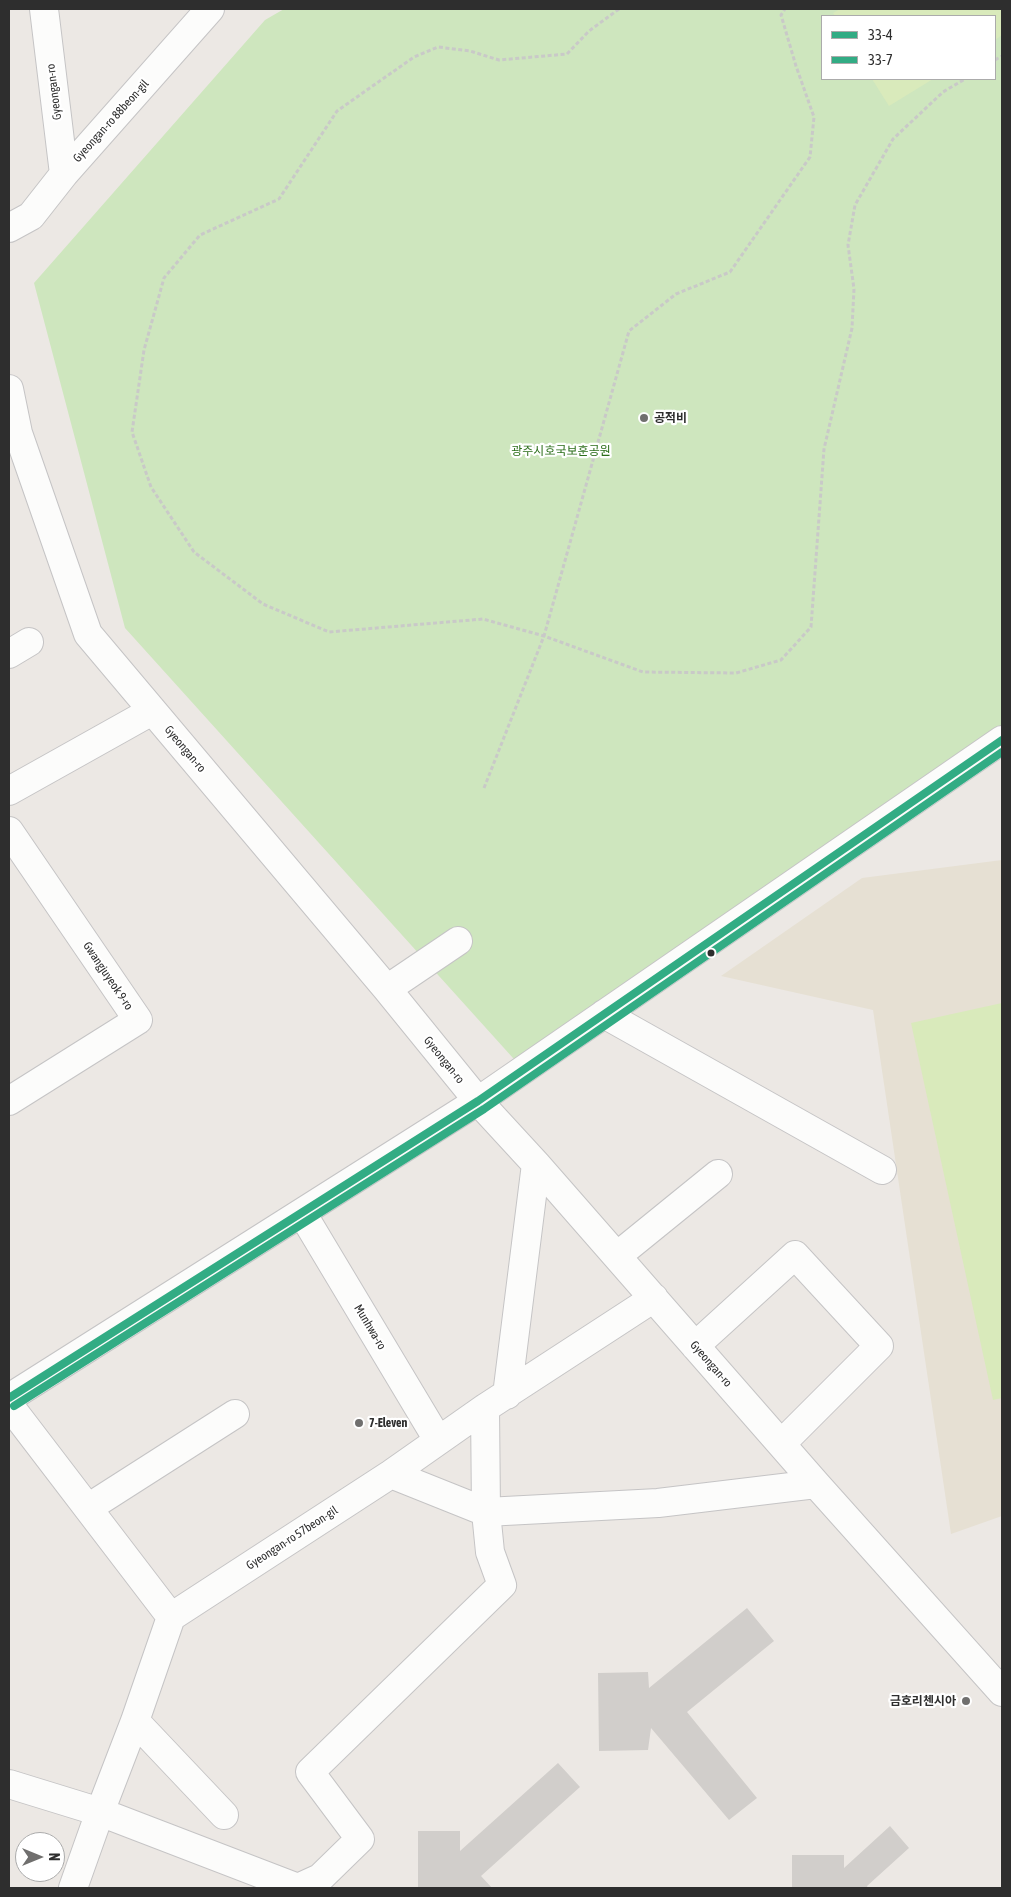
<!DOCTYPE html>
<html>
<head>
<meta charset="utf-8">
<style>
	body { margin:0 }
	#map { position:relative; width:1011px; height:1897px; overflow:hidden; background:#ece8e4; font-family:"Asap Condensed",sans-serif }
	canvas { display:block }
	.frame { position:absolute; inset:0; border:10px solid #2e2e2e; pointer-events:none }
	.legend { position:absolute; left:821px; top:15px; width:175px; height:65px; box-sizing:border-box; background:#fff; border:1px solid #ababab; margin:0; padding:6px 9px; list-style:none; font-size:15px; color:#2e2e2e }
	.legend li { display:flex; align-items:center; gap:10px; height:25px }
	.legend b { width:25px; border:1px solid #ababab }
	.north { position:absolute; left:15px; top:1832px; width:50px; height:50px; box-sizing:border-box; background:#fff; border:1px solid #ababab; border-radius:50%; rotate:90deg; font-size:14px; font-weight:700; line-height:20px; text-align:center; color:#2e2e2e }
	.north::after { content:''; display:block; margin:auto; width:18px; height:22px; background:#706f6e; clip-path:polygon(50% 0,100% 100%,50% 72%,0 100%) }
</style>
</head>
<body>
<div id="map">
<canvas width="1011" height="1897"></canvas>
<div class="frame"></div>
<ul class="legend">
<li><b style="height:6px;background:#32ac84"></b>33-4</li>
<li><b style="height:6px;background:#32ac84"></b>33-7</li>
</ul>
<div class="north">N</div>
</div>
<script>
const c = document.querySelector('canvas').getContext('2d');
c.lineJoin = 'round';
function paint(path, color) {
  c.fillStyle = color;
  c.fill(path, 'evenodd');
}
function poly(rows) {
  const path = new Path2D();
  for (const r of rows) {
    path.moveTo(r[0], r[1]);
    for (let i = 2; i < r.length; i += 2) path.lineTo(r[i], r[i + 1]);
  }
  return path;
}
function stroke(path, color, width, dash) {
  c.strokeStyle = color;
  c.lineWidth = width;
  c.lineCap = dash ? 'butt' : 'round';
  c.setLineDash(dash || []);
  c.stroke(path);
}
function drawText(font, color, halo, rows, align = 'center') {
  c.font = font + ' "Asap Condensed","Noto Sans KR",sans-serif';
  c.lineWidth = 4.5;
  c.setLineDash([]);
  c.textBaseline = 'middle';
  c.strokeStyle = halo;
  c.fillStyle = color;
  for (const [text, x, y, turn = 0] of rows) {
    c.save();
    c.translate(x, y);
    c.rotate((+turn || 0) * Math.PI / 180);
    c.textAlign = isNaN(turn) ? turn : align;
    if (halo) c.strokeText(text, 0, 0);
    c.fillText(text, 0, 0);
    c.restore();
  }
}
paint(poly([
	[1002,860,1002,1516,951,1534,873,1010,721,976,862,878]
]), '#e6e0d3');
paint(poly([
	[284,9,1002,9,1002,727,522,1068,125,628,34,283,265,20],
	[822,16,995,16,995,79,822,79]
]), '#cee6be');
paint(poly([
	[840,9,1002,9,1002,35,995,40,995,16,835,16,833,13],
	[872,79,933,79,889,106],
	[1002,1003,1002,1398,993,1400,911,1023]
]), '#d9eabb');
paint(poly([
	[747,1608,774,1641,687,1712,757,1798,729,1820,651,1728,648,1750,599,1751,598,1673,648,1672,649,1688],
	[558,1763,580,1787,481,1876,492,1888,418,1888,418,1831,460,1831,460,1851],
	[890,1826,909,1848,867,1886,868,1888,792,1888,792,1855,844,1855,844,1868]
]), '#d1cecb');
const minor = poly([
	[44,9,64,174],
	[9,228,31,216,64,174,210,9],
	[9,389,18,433,88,634,387,989,478,1101,536,1164,816,1484,1002,1692],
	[9,654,29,642],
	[9,791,152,711],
	[9,831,138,1020,9,1101],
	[387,989,458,941],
	[604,1014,882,1170],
	[302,1213,438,1440],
	[617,1256,718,1174],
	[695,1346,795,1255,879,1346,781,1444],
	[507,1395,536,1164],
	[9,1398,478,1101,1002,740],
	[9,1405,171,1617],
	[391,1474,486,1512,658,1503,816,1484],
	[88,1508,235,1414],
	[135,1721,224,1815],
	[9,1784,100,1812,298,1888,320,1878,360,1839,310,1772,502,1585,490,1552,486,1512,485,1408],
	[73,1888,100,1812,135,1721,171,1617,391,1474,485,1408,654,1298]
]);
stroke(minor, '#c5c4c5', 30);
stroke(poly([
	[619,9,589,31,567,54,499,60,470,51,438,47,414,57,337,111,279,199,200,235,164,278,144,350,132,432,151,487,194,552,263,604,329,632,483,619,544,636,643,672,736,673,781,660,811,627,824,449,852,328,854,289,848,245,855,205,893,139,943,92,965,79],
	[995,60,1002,56],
	[484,788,544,636,629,331,676,294,730,272,810,157,814,117,796,66,781,15,785,9]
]), '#c9c9c8', 3, [4, 2.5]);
stroke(minor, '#fcfcfb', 28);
stroke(poly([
	[9,1398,478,1101,1002,740]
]), '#32ac84', 8);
stroke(poly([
	[14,1406,484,1109,1002,752]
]), '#32ac84', 8);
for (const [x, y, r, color] of [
	[644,418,5,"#706f6e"],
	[711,953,4.5,"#2e2e2e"],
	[359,1423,5,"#706f6e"],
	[966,1701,5,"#706f6e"]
]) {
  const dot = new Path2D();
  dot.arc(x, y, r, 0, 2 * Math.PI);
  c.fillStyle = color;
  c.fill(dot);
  stroke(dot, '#fff', 2);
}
drawText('12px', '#2e2e2e', '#fff', [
	["Gyeongan-ro",54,92,-97],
	["Gyeongan-ro 88beon-gil",111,121,-48],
	["Gyeongan-ro",185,749,50],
	["Gwangjuyeok 9-ro",108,976,56],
	["Gyeongan-ro",444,1060,51],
	["Munhwa-ro",370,1327,59],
	["Gyeongan-ro",711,1364,49],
	["Gyeongan-ro 57beon-gil",292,1538,-33]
]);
drawText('bold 12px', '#2e2e2e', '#fff', [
	["공적비",654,418],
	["7-Eleven",369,1423],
	["금호리첸시아",956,1701,"right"]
], 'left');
drawText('12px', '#2c6e1b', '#fff', [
	["광주시호국보훈공원",561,451]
]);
</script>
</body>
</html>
